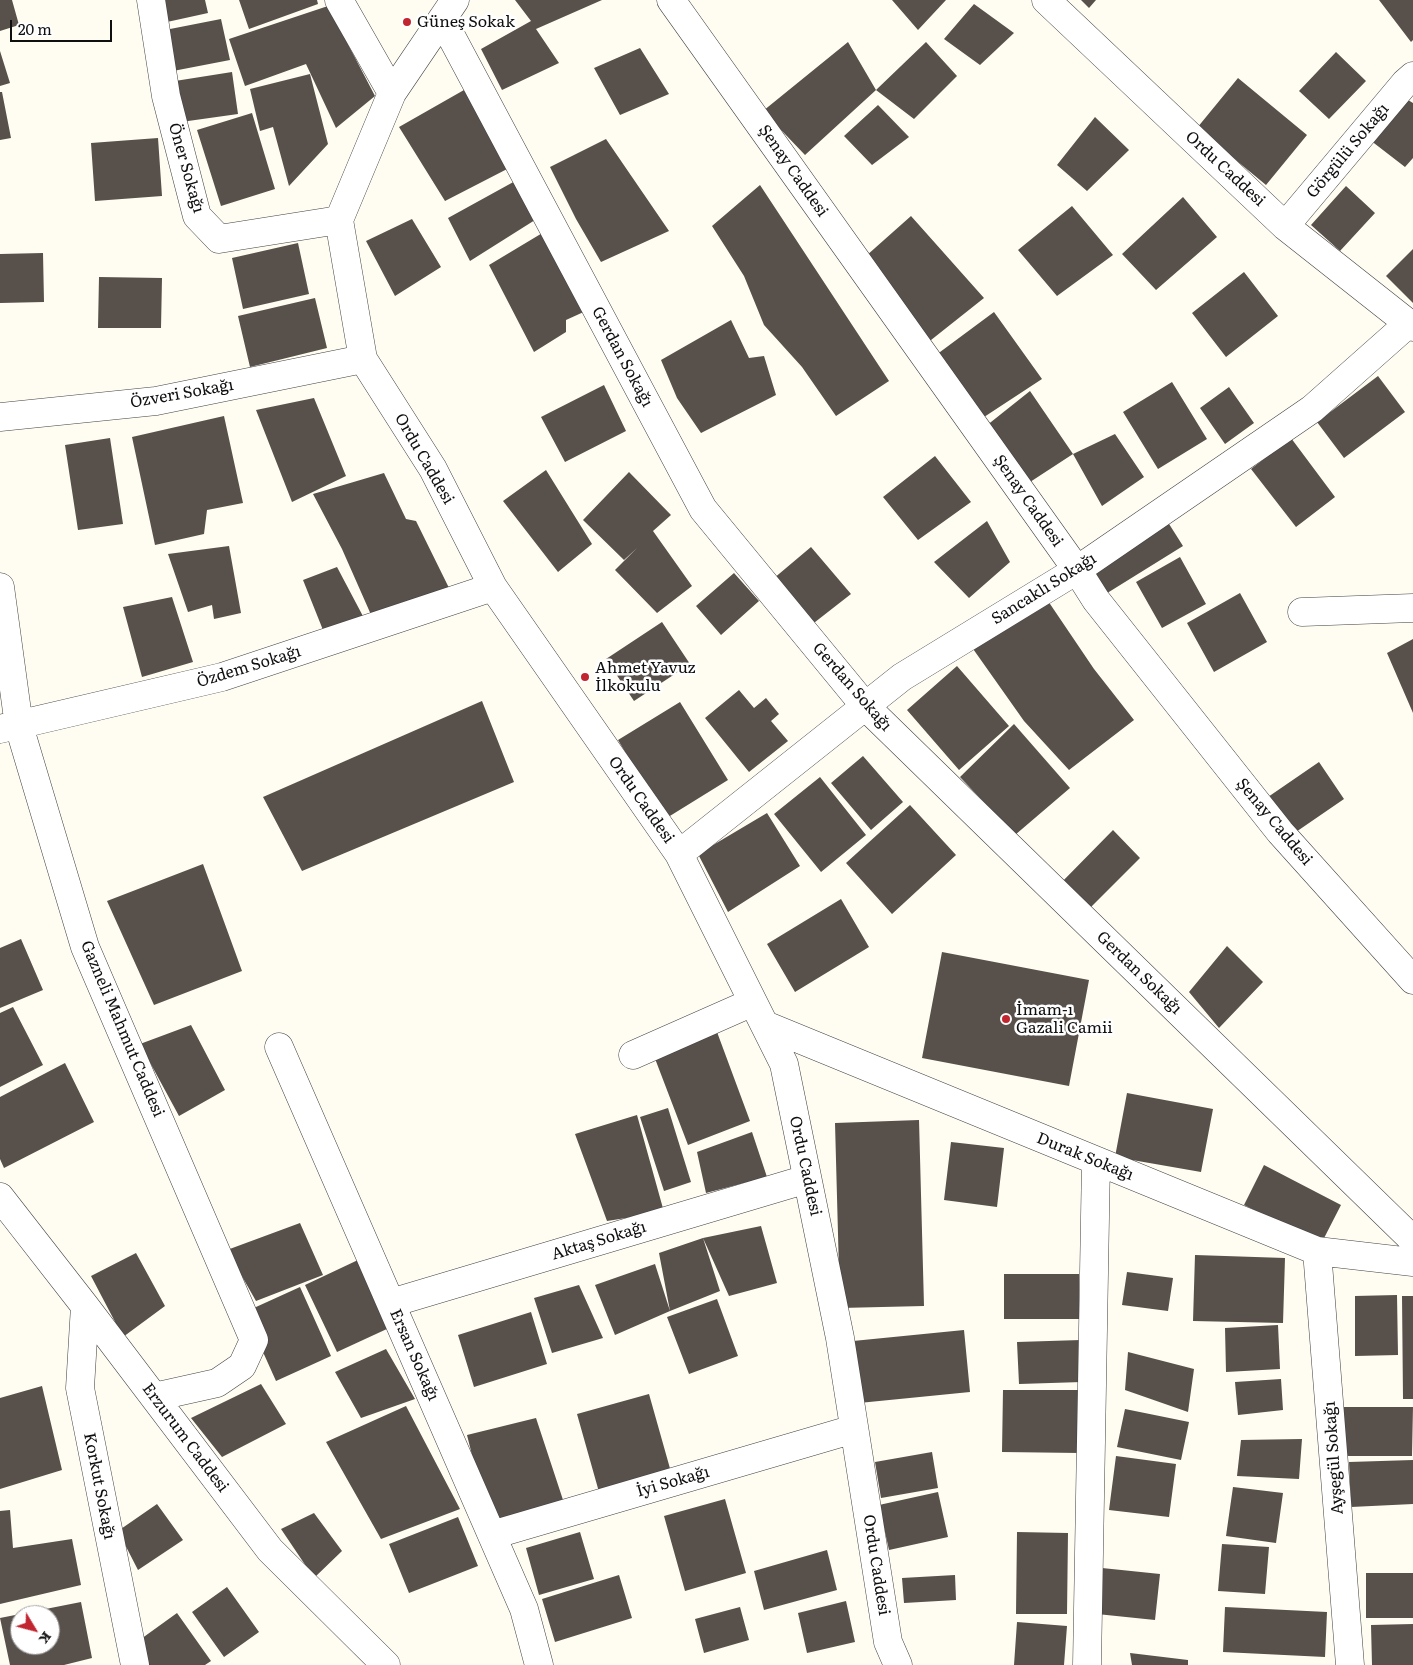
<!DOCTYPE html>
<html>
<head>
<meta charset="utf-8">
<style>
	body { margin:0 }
	#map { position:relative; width:1413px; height:1665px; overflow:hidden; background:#fffcf1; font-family:Literata,serif }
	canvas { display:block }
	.north { position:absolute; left:10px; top:1605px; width:50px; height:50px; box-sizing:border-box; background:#fff; border:1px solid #9f9f9f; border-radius:50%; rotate:127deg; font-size:14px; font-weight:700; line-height:20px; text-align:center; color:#0f0f0f }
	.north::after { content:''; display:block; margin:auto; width:18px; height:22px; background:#c12530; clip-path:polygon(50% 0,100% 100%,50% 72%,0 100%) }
	.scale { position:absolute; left:10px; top:20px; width:102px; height:22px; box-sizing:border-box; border:2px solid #0f0f0f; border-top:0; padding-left:6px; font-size:15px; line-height:18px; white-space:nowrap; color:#0f0f0f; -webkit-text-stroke:4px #fff; paint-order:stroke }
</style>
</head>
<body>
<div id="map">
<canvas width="1413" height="1665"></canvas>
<div class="north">K</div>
<div class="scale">20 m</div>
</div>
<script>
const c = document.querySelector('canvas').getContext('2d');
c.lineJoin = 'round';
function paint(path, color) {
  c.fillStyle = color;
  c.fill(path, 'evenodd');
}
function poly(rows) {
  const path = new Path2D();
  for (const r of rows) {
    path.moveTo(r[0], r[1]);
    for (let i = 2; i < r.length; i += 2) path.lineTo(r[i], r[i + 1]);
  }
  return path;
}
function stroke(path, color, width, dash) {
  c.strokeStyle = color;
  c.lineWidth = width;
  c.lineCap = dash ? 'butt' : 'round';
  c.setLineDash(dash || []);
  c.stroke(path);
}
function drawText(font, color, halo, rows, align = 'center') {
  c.font = font + ' Literata,serif';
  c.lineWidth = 5;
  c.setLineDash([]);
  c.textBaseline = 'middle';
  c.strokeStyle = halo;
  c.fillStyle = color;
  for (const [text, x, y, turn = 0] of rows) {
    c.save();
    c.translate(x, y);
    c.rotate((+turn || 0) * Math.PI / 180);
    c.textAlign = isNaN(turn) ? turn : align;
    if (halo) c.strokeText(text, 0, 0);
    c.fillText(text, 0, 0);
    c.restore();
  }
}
paint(poly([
	[0,0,12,0,19,25,0,31],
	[161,0,205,0,208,13,167,22],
	[239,0,317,0,318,4,249,29],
	[515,0,602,0,536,29,559,63,502,90,481,49,531,21],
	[892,0,946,0,918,30],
	[1081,0,1096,0,1089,8],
	[1379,0,1413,0,1413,40,1411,42],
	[974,4,1014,33,980,65,944,39],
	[328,6,375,96,336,128,306,64,245,86,229,39],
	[221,19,230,60,173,71,165,30],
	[848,42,876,90,805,155,763,111],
	[926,42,957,76,914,119,876,90],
	[640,48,669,94,620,115,594,68],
	[0,51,10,83,0,86],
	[1336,52,1366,81,1329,119,1299,91],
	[232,72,238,114,181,122,175,81],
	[310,74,328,144,289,186,273,127,260,131,250,89],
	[1238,78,1307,135,1266,185,1197,128],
	[464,90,511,167,445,201,399,127],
	[0,92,2,92,11,138,0,140],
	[1408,100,1413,103,1413,158,1405,167,1370,140],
	[878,105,909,137,872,165,844,136],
	[252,113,275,189,221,206,197,130],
	[1095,117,1129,150,1087,191,1057,165],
	[158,138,162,196,95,201,91,143],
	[606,139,669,231,601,262,576,219,550,167],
	[517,180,535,220,470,261,448,218],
	[760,185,889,381,836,416,802,367,764,325,744,276,712,226],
	[1346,186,1375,213,1340,251,1311,225],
	[1183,197,1217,237,1156,290,1122,254],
	[1072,206,1113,255,1057,296,1018,250],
	[911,216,984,298,926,344,866,256],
	[412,219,441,267,395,296,366,241],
	[544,232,588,310,566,320,566,332,534,352,489,265],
	[298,243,309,294,243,309,232,258],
	[1413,249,1413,303,1386,276],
	[43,253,44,302,0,303,0,254],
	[1244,272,1278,316,1226,357,1192,313],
	[99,277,162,278,161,328,98,328],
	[315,298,327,348,250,367,238,316],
	[994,312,1042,379,981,419,936,355],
	[731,320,749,358,764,356,776,395,701,433,677,398,661,360],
	[1378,376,1405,412,1344,458,1317,422],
	[1172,382,1207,439,1158,469,1123,412],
	[604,385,626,431,565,462,541,417],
	[1229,387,1254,423,1225,444,1200,408],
	[1030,391,1073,454,1027,484,986,426],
	[314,398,346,476,292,502,256,410],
	[224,416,243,503,207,510,204,534,155,545,132,437],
	[1115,434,1144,477,1102,506,1073,454],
	[110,438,123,524,78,530,65,445],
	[1291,438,1335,497,1296,527,1251,469],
	[935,456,971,502,918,540,883,497],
	[546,470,592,544,558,572,503,501],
	[629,472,671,515,653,531,692,586,657,613,615,570,637,548,624,560,583,520],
	[384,473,406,519,416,521,450,590,376,626,342,549,313,494],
	[1164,516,1183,546,1096,600,1077,570],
	[987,521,1010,562,969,598,934,562],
	[229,546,241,613,214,619,212,605,188,612,168,554],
	[811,547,851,594,810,626,773,579],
	[1180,557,1206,604,1162,628,1136,582],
	[337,567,365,620,325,635,303,580],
	[734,573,759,601,721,635,696,606],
	[1240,593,1267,642,1214,672,1187,623],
	[172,597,193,662,142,677,123,607],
	[1046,598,1094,669,1134,720,1069,770,1024,721,971,646],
	[662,622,690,664,634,701,606,659],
	[1413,639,1413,713,1387,653],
	[957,666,1009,726,959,770,907,710],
	[739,690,754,708,766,698,779,714,771,721,788,741,749,772,705,718],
	[482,701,514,782,302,871,263,797],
	[680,702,728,780,665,819,618,740],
	[1014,724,1070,788,1015,835,960,777],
	[863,756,903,802,871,830,831,783],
	[1319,762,1344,799,1293,834,1268,797],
	[820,777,866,835,821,872,774,814],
	[910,805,956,855,892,914,846,863],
	[767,813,800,866,728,912,698,854],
	[1113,830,1140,858,1084,914,1057,887],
	[203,864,242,971,154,1005,107,901],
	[841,899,869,947,795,992,767,944],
	[21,939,43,990,0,1008,0,948],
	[1227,946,1263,982,1219,1028,1189,992],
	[942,952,1089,980,1069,1086,922,1058],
	[13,1007,43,1065,0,1087,0,1013],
	[191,1025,225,1090,179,1116,140,1044],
	[717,1032,750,1121,688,1145,654,1056],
	[65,1063,94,1122,4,1168,0,1159,0,1097],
	[1127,1093,1213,1109,1201,1172,1115,1157],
	[668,1108,691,1182,664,1191,640,1117],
	[637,1115,664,1212,607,1221,575,1134],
	[919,1120,924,1306,840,1308,835,1123],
	[752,1132,767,1177,706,1193,697,1152],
	[951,1142,1004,1148,997,1207,944,1200],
	[1264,1165,1341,1205,1321,1244,1244,1205],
	[300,1223,323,1275,256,1301,227,1250],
	[761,1226,777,1283,729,1296,703,1238],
	[703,1238,720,1291,670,1311,659,1253],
	[136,1253,165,1306,123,1337,91,1276],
	[1195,1255,1285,1258,1283,1323,1193,1321],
	[358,1260,389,1328,337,1352,305,1285],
	[655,1264,670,1311,615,1335,595,1285],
	[1127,1272,1173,1278,1168,1311,1122,1305],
	[1004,1274,1079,1274,1079,1319,1004,1319],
	[579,1285,603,1338,552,1353,534,1298],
	[300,1287,331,1356,276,1381,245,1312],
	[1397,1295,1398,1355,1355,1356,1355,1296],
	[1402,1296,1413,1296,1413,1399,1403,1399],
	[717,1299,738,1356,689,1374,667,1317],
	[531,1312,547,1364,474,1387,458,1335],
	[1278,1325,1280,1369,1226,1372,1225,1328],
	[964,1330,970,1392,859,1403,853,1341],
	[1081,1340,1082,1382,1019,1384,1017,1342],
	[386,1349,415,1399,361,1418,335,1372],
	[1128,1352,1194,1369,1188,1412,1125,1390],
	[1281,1379,1283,1410,1238,1415,1235,1382],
	[261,1384,286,1424,222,1457,191,1418],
	[42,1386,62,1470,0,1489,0,1398],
	[1003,1390,1081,1390,1080,1453,1002,1452],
	[649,1394,671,1472,599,1492,577,1414],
	[406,1406,460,1509,381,1539,326,1442],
	[1344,1407,1413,1407,1412,1456,1344,1456],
	[1125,1409,1189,1422,1181,1460,1117,1447],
	[536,1418,565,1506,492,1535,467,1435],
	[1302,1439,1299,1479,1237,1476,1241,1440],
	[932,1452,938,1488,881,1498,875,1462],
	[1116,1456,1176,1464,1169,1517,1109,1510],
	[1413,1460,1413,1504,1351,1507,1349,1462],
	[1233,1487,1283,1493,1276,1543,1226,1536],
	[938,1492,948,1537,889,1550,879,1505],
	[725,1499,746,1573,685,1591,664,1516],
	[157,1504,183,1540,138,1570,118,1531],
	[10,1510,13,1548,72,1539,81,1585,0,1604,0,1511],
	[314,1513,342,1551,314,1578,281,1529],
	[458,1517,478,1566,409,1593,389,1544],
	[580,1532,594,1579,539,1595,526,1548],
	[1017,1532,1068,1533,1067,1614,1016,1614],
	[1222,1544,1269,1547,1265,1594,1218,1591],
	[827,1550,837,1590,764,1610,754,1571],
	[1102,1568,1160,1574,1155,1620,1097,1614],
	[1366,1573,1413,1573,1413,1618,1366,1618],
	[619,1575,632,1618,555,1642,542,1599],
	[955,1575,956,1600,904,1603,902,1578],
	[227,1587,259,1632,224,1657,192,1612],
	[846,1601,855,1642,807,1653,798,1613],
	[81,1602,92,1658,64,1665,10,1665,0,1618],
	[20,1615,50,1615,50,1645,20,1645],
	[740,1607,749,1640,704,1653,695,1619],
	[1225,1607,1327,1612,1325,1657,1223,1652],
	[177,1613,211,1661,205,1665,149,1665,134,1644],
	[1017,1622,1067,1626,1064,1665,1014,1665],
	[1413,1624,1413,1665,1372,1665,1371,1625],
	[1130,1653,1188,1660,1188,1665,1132,1665]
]), '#58504b');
const minor = poly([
	[151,0,166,96,197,216,219,239,339,220],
	[339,0,392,93],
	[455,0,392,93,339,220,363,359,433,469,493,587,679,854,784,1064,840,1338,888,1642,898,1665],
	[671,0,1077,570,1096,600,1280,832,1413,980],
	[1046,0,1285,226,1413,327],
	[442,19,703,509,865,706,1413,1240],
	[1285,226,1405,83,1413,76],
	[0,417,156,401,363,359],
	[0,587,19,726,85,947,254,1340,242,1366,217,1383,154,1397],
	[1302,612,1413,608],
	[0,729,222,677,493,587],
	[679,854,902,677,1077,570,1312,409,1409,323],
	[765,1025,1317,1251,1413,1262],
	[279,1047,524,1609,539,1665],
	[633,1055,753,1002],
	[0,1197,85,1306,270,1550,386,1665],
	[1317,1251,1350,1665],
	[391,1303,807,1179],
	[85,1306,80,1388,135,1665],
	[492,1535,854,1429],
	[1087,1665,1096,1161]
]);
stroke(minor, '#424242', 29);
stroke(minor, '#fff', 28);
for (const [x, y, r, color] of [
	[407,22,5,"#c12530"],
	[585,677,5,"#c12530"],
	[1006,1019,5,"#c12530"]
]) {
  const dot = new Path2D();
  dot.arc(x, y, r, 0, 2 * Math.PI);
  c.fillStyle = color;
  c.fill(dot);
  stroke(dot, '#fff', 2);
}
drawText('16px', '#0f0f0f', '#fff', [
	["Güneş Sokak",417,22],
	["Ahmet Yavuz",595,668],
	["İlkokulu",595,686],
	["İmam-ı",1016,1010],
	["Gazali Camii",1016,1028]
], 'left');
drawText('16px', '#0f0f0f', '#fff', [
	["Görgülü Sokağı",1348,151,-50],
	["Öner Sokağı",186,168,74],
	["Ordu Caddesi",1225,169,43],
	["Şenay Caddesi",793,171,55],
	["Gerdan Sokağı",622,357,62],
	["Özveri Sokağı",182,394,-10],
	["Ordu Caddesi",424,459,60],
	["Şenay Caddesi",1028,501,55],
	["Sancaklı Sokağı",1044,589,-32],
	["Özdem Sokağı",249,667,-17],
	["Gerdan Sokağı",852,687,49],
	["Ordu Caddesi",641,800,55],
	["Şenay Caddesi",1274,822,50],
	["Gerdan Sokağı",1139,973,44],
	["Gazneli Mahmut Caddesi",122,1029,67],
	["Durak Sokağı",1085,1157,22],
	["Ordu Caddesi",805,1166,78],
	["Aktaş Sokağı",599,1241,-17],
	["Ersan Sokağı",414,1355,66],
	["Erzurum Caddesi",185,1438,53],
	["Ayşegül Sokağı",1334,1458,-94],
	["İyi Sokağı",673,1482,-16],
	["Korkut Sokağı",99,1486,79],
	["Ordu Caddesi",876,1565,81]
]);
</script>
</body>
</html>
